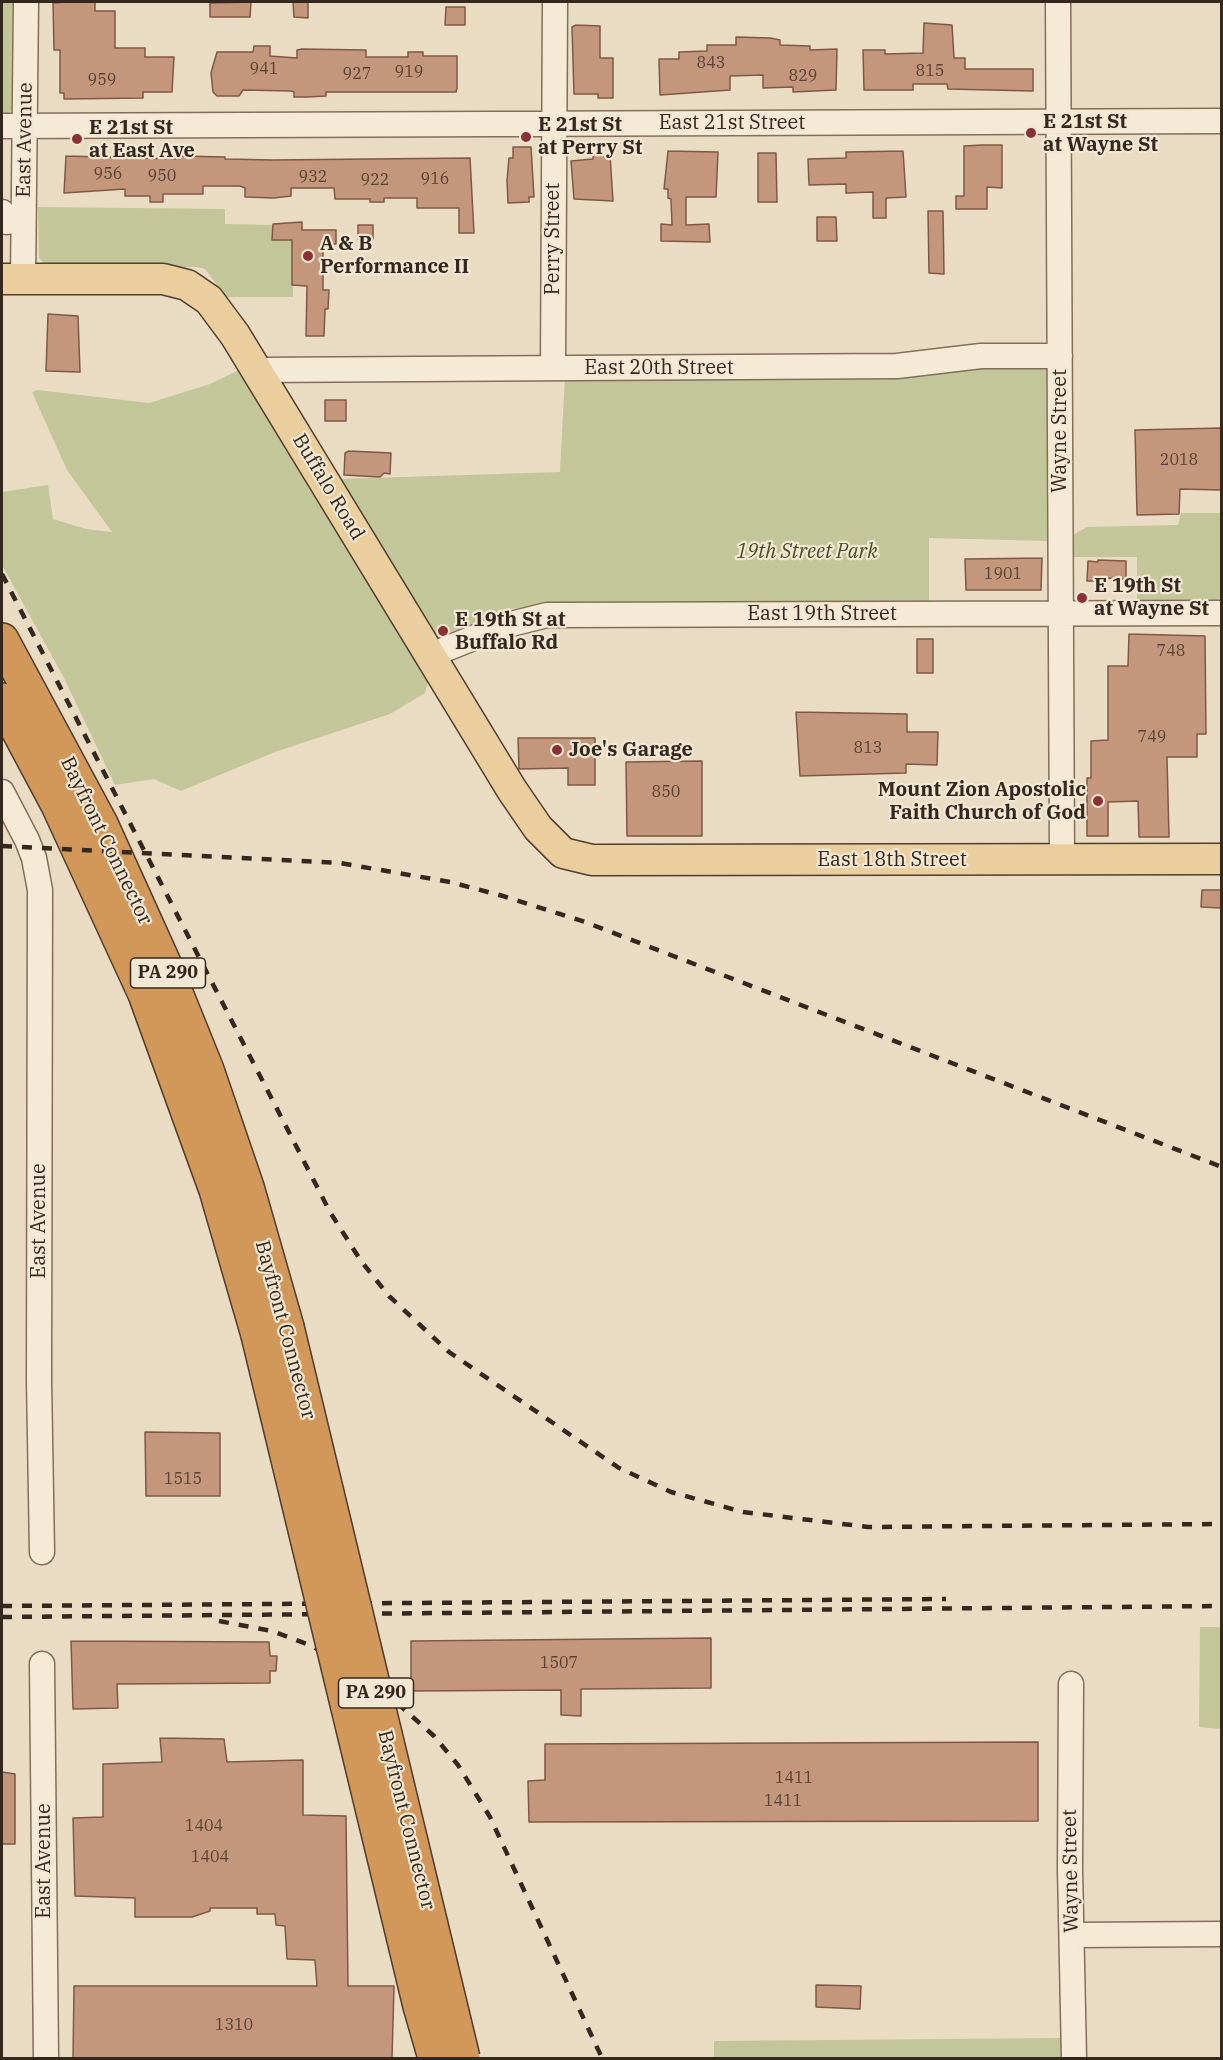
<!DOCTYPE html>
<html>
<head>
<meta charset="utf-8">
<style>
	body { margin:0 }
	#map { position:relative; width:1223px; height:2060px; overflow:hidden; background:#eadcc3; font-family:"IBM Plex Serif",serif }
	canvas { display:block }
	.frame { position:absolute; inset:0; border:3px solid #33271e; pointer-events:none }
</style>
</head>
<body>
<div id="map">
<canvas width="1223" height="2060"></canvas>
<div class="frame"></div>
</div>
<script>
const c = document.querySelector('canvas').getContext('2d');
c.lineJoin = 'round';
function paint(path, color) {
  c.fillStyle = color;
  c.fill(path, 'evenodd');
}
function poly(rows) {
  const path = new Path2D();
  for (const r of rows) {
    path.moveTo(r[0], r[1]);
    for (let i = 2; i < r.length; i += 2) path.lineTo(r[i], r[i + 1]);
  }
  return path;
}
function stroke(path, color, width, dash) {
  c.strokeStyle = color;
  c.lineWidth = width;
  c.lineCap = dash ? 'butt' : 'round';
  c.setLineDash(dash || []);
  c.stroke(path);
}
function drawText(font, color, halo, rows, align = 'center') {
  c.font = font + ' "IBM Plex Serif",serif';
  c.lineWidth = 4.5;
  c.setLineDash([]);
  c.textBaseline = 'middle';
  c.strokeStyle = halo;
  c.fillStyle = color;
  for (const [text, x, y, turn = 0] of rows) {
    c.save();
    c.translate(x, y);
    c.rotate((+turn || 0) * Math.PI / 180);
    c.textAlign = isNaN(turn) ? turn : align;
    if (halo) c.strokeText(text, 0, 0);
    c.fillText(text, 0, 0);
    c.restore();
  }
}
paint(poly([
	[2,2,15,2,14,107,10,112,2,115],
	[38,207,225,209,225,224,273,225,273,240,292,240,293,297,226,297,205,269,197,267,50,269,39,258],
	[1042,364,1049,369,1048,541,929,538,929,601,569,602,511,609,440,636,433,635,337,479,560,472,565,376,920,372],
	[241,369,429,677,425,693,390,714,275,752,181,791,154,779,115,785,64,678,2,565,2,492,48,485,53,519,86,529,112,532,67,470,32,392,38,390,149,403,210,384],
	[1181,513,1221,513,1221,600,1137,601,1137,557,1071,557,1071,536,1087,527,1178,525],
	[1200,1627,1221,1627,1221,1729,1199,1727],
	[1062,2038,1062,2058,714,2058,714,2041]
]), '#c3c698');
const building = poly([
	[67,2,95,2,95,11,115,11,115,48,145,48,145,57,174,57,172,92,143,92,143,98,64,99,64,93,60,93,60,50,54,50,53,3,67,2],
	[251,2,250,17,210,17,210,3,251,2],
	[293,2,308,2,308,18,294,17,293,2],
	[446,7,465,7,465,25,445,25,446,7],
	[924,23,952,25,954,58,965,58,965,69,1033,69,1033,91,948,89,947,84,913,84,913,90,864,90,863,50,885,50,885,54,923,53,924,23],
	[576,25,600,26,600,58,613,58,613,98,598,98,598,94,574,94,572,27,576,25],
	[736,37,770,38,780,40,780,45,810,46,810,50,837,49,836,90,793,92,793,87,763,88,763,75,730,76,730,90,660,95,659,59,679,59,679,52,707,51,707,45,736,45,736,37],
	[254,46,270,46,270,56,297,58,297,50,302,49,366,50,366,57,408,57,408,52,423,52,423,56,457,56,457,88,456,92,326,92,326,96,307,97,294,97,294,92,291,91,243,90,239,96,217,96,213,92,211,73,217,52,253,52,254,46],
	[982,145,1002,145,1002,188,987,187,987,209,956,209,956,196,964,196,964,146,982,145],
	[513,147,531,147,534,197,529,197,529,202,508,203,507,180,509,158,513,158,513,147],
	[668,151,718,152,716,197,686,197,686,225,709,224,710,242,661,241,661,224,672,225,671,199,668,198,668,189,664,189,668,151],
	[903,151,906,197,886,198,886,218,873,218,873,192,846,193,846,184,809,185,808,159,846,158,846,152,903,151],
	[758,153,776,153,777,202,758,202,758,153],
	[593,155,610,155,613,201,574,199,571,161,593,159,593,155],
	[66,156,180,159,180,156,225,157,225,159,273,160,470,158,474,233,459,233,459,208,417,208,417,198,384,198,384,202,370,202,370,199,335,199,334,188,291,188,291,196,274,198,245,197,245,188,240,186,203,186,203,194,163,194,163,202,150,202,150,196,125,196,125,189,64,193,66,156],
	[928,211,943,211,944,274,929,273,928,211],
	[817,217,836,217,837,241,817,241,817,217],
	[302,222,302,230,336,230,336,244,323,244,323,290,329,290,328,309,325,309,324,336,306,336,307,286,292,285,292,240,272,240,273,224,302,222],
	[358,225,373,225,373,239,358,239,358,225],
	[48,314,78,316,80,372,46,371,48,314],
	[325,400,346,400,346,421,325,421,325,400],
	[1221,428,1221,490,1180,489,1179,514,1137,515,1135,430,1221,428],
	[349,451,391,453,390,474,384,473,380,477,344,475,345,453,349,451],
	[1042,558,1041,590,966,590,965,559,1042,558],
	[1098,560,1126,561,1126,579,1100,578,1101,581,1087,581,1088,561,1098,562,1098,560],
	[1129,634,1205,636,1206,734,1197,734,1197,757,1167,757,1169,837,1139,837,1138,801,1108,802,1108,836,1087,836,1087,778,1091,778,1091,741,1108,740,1108,666,1128,666,1129,634],
	[917,639,933,639,933,673,917,673,917,639],
	[796,712,907,714,907,732,938,732,937,765,906,764,906,773,800,776,796,712],
	[518,738,595,738,595,785,568,785,568,768,519,769,518,738],
	[702,761,702,836,627,836,626,762,702,761],
	[1202,890,1221,890,1221,908,1201,907,1202,890],
	[145,1432,220,1433,220,1496,146,1496,145,1432],
	[711,1638,711,1688,581,1689,581,1716,561,1715,561,1690,411,1691,411,1641,711,1638],
	[71,1641,269,1642,270,1656,277,1656,276,1671,270,1671,270,1683,117,1684,118,1708,73,1709,71,1641],
	[160,1738,224,1739,227,1762,303,1760,303,1815,346,1816,348,1986,394,1986,392,2058,73,2058,74,1986,317,1986,315,1960,287,1959,285,1926,276,1925,275,1914,257,1914,257,1908,210,1908,210,1911,192,1917,135,1917,135,1898,75,1896,73,1818,103,1817,103,1764,162,1762,160,1738],
	[1038,1742,1038,1821,529,1822,528,1781,545,1780,545,1744,1038,1742],
	[2,1772,15,1774,15,1844,2,1844,2,1772],
	[816,1985,861,1986,860,2009,816,2007,816,1985]
]);
paint(building, '#c4977c');
stroke(building, '#7f5843', 1.5);
const minor = poly([
	[1058,2,1062,860],
	[2,126,1222,121],
	[2,212,7,222],
	[23,279,26,2],
	[553,368,555,2],
	[256,370,897,366,981,356,1060,356],
	[431,655,503,626,547,615,1222,613],
	[2,792,27,840,34,858,40,890,39,1380,42,1552],
	[42,1664,46,2058],
	[1071,1684,1070,1869,1074,2058],
	[1072,1935,1222,1934]
]);
const major = poly([
	[2,279,163,279,187,285,209,300,235,335,512,790,538,828,563,853,592,860,1222,859]
]);
const highway = poly([
	[2,640,101,824,163,961,207,1070,247,1187,287,1327],
	[2,700,58,805,145,994,216,1190,258,1335]
]);
stroke(minor, '#826e5b', 27);
stroke(major, '#503d2f', 33);
stroke(highway, '#503d2f', 36);
stroke(minor, '#f5ead5', 24);
stroke(major, '#eace9d', 30);
stroke(highway, '#d2985a', 33);
stroke(poly([
	[2,574,330,1212,361,1261,389,1296,449,1352,619,1468,671,1492,743,1512,868,1527,1222,1524],
	[2,846,340,863,450,882,503,896,585,922,1222,1167],
	[2,1606,946,1599],
	[2,1617,1222,1606],
	[219,1621,272,1631,312,1646,377,1685,434,1736,458,1765,490,1817,602,2058]
]), '#33271e', 4.5, [10, 10]);
const highwayBridge = poly([
	[287,1327,463,2058],
	[258,1335,420,2006,435,2058]
]);
stroke(highwayBridge, '#503d2f', 36, []);
stroke(highwayBridge, '#d2985a', 33);
for (const [x, y, r, color] of [
	[1031,133,6,"#8b3136"],
	[526,137,6,"#8b3136"],
	[77,139,6,"#8b3136"],
	[308,256,6,"#8b3136"],
	[1082,598,6,"#8b3136"],
	[443,631,6,"#8b3136"],
	[557,750,6,"#8b3136"],
	[1098,801,6,"#8b3136"]
]) {
  const dot = new Path2D();
  dot.arc(x, y, r, 0, 2 * Math.PI);
  c.fillStyle = color;
  c.fill(dot);
  stroke(dot, '#f2e7d2', 2);
}
drawText('16px', '#574336', null, [
	["843",711,63],
	["941",264,69],
	["815",930,71],
	["919",409,72],
	["927",357,74],
	["829",803,76],
	["959",102,80],
	["956",108,174],
	["950",162,176],
	["932",313,177],
	["916",435,179],
	["922",375,180],
	["2018",1179,460],
	["1901",1003,574],
	["748",1171,651],
	["749",1152,737],
	["813",868,748],
	["850",666,792],
	["1515",183,1479],
	["1507",559,1663],
	["1411",794,1778],
	["1411",783,1801],
	["1404",204,1826],
	["1404",210,1857],
	["1310",234,2025]
]);
for (const [x, y, w] of [
	[168,973,75],
	[376,1693,75]
]) {
  const box = new Path2D();
  box.roundRect(x - w / 2, y - 15, w, 30, 4.5);
  c.fillStyle = '#f2e7d2';
  c.fill(box);
  stroke(box, '#33271e', 1.5);
}
drawText('bold 18px', '#33271e', null, [
	["PA 290",168,973],
	["PA 290",376,1693]
]);
drawText('bold 20px', '#33271e', '#f2e7d2', [
	["E 21st St",1043,122],
	["at Wayne St",1043,145],
	["E 21st St",538,125],
	["at Perry St",538,148],
	["E 21st St",89,128],
	["at East Ave",89,151],
	["A & B",320,244],
	["Performance II",320,267],
	["E 19th St",1094,586],
	["at Wayne St",1094,609],
	["E 19th St at",455,620],
	["Buffalo Rd",455,643],
	["Joe's Garage",569,750],
	["Mount Zion Apostolic",1086,790,"right"],
	["Faith Church of God",1086,813,"right"]
], 'left');
drawText('20px', '#33271e', '#f2e7d2', [
	["East 21st Street",732,123],
	["East Avenue",25,140,-89],
	["Perry Street",553,239,-90],
	["East 20th Street",659,368],
	["Wayne Street",1060,431,-90],
	["Buffalo Road",328,487,59],
	["East 19th Street",822,614],
	["Bayfront Connector",106,841,64],
	["East 18th Street",892,860],
	["East Avenue",39,1221,-90],
	["Bayfront Connector",285,1330,75],
	["Bayfront Connector",406,1820,76],
	["East Avenue",44,1861,-90],
	["Wayne Street",1071,1871,-91]
]);
drawText('italic 20px', '#464e27', '#f2e7d2', [
	["19th Street Park",807,552]
]);
</script>
</body>
</html>
